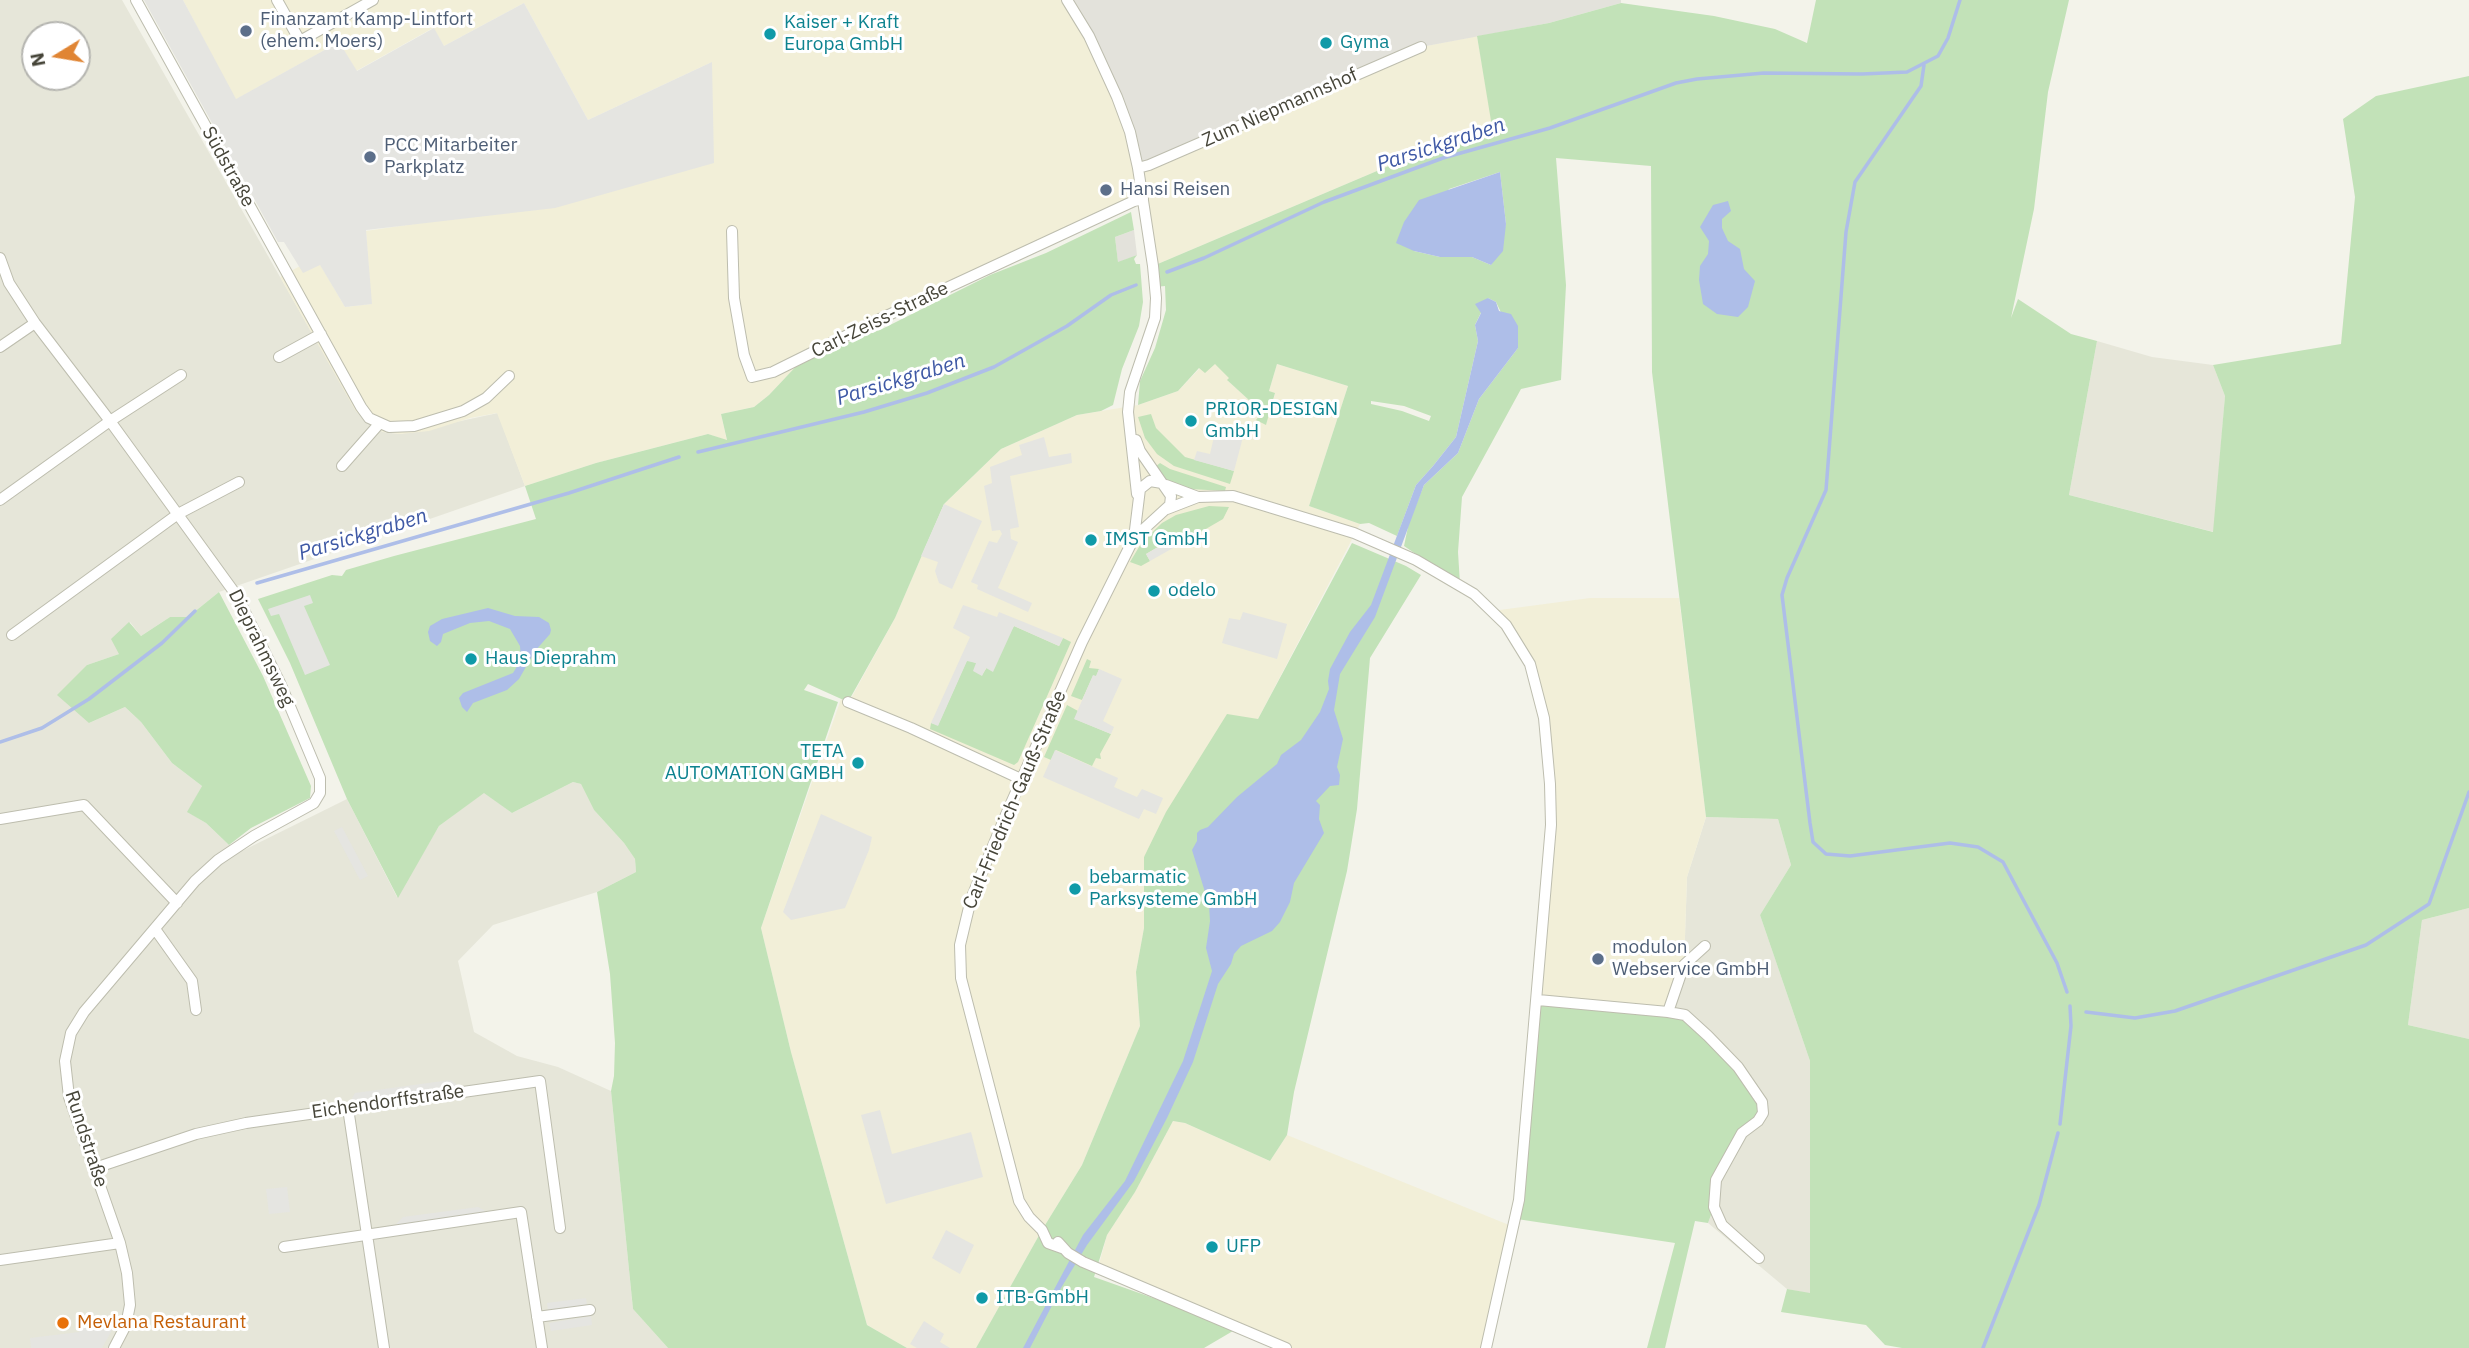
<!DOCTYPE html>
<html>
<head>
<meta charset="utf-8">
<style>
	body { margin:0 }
	#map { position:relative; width:2469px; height:1348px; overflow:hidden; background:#f3f3ea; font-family:"IBM Plex Sans",sans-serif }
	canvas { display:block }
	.north { position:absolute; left:21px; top:21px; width:70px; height:70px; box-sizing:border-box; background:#fff; border:2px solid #b5b5b0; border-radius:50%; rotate:259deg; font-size:19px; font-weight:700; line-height:28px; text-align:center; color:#464539 }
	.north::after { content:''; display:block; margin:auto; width:24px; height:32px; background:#e08534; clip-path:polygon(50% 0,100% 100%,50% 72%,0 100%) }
</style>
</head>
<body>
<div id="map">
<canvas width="2469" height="1348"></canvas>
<div class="north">N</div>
</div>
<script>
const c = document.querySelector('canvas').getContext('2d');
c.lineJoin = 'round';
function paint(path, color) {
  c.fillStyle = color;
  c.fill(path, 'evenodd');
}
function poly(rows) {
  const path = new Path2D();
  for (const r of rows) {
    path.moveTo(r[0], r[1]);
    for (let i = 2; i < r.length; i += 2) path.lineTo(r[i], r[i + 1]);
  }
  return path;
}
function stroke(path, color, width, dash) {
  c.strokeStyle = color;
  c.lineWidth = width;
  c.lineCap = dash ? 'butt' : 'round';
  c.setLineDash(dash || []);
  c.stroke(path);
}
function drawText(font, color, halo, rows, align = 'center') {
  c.font = font + ' "IBM Plex Sans",sans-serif';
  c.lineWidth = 6;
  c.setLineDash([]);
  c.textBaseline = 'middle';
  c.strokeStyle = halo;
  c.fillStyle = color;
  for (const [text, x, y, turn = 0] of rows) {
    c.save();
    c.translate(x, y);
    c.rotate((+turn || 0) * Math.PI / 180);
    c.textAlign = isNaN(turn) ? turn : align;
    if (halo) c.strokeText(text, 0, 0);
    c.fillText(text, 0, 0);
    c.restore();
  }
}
paint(poly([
	[0,0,122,0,316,340,367,423,383,432,400,434,498,413,525,486,219,592,188,617,170,617,141,636,130,622,119,654,87,665,89,723,125,707,141,722,172,763,202,786,188,812,206,823,229,845,242,851,347,799,397,897,439,826,484,792,512,813,573,782,581,784,594,810,624,843,635,859,636,872,597,892,493,925,458,961,474,1032,517,1056,558,1067,611,1091,633,1309,668,1348,0,1348],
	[35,35,77,35,77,77,35,77],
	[2097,341,2152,357,2213,365,2225,396,2214,532,2069,495],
	[1706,817,1778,819,1791,865,1760,915,1810,1061,1810,1294,1787,1289,1708,1223,1714,1207,1668,1012,1684,965,1687,877],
	[2469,908,2469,1039,2408,1025,2422,920]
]), '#e6e6d9');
paint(poly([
	[183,0,1067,0,1421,47,1477,36,1494,133,1450,140,1153,266,1143,199,802,360,769,395,754,407,721,414,727,441,708,434,596,463,525,486,497,413,470,418,429,431,400,434,383,432,367,423,355,410,280,277,300,266,320,264,345,307,371,304,366,231,427,222,712,62,588,120,524,3,444,46,433,28,356,71,339,42,235,100],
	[1215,363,1230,378,1228,381,1262,412,1266,424,1275,394,1269,391,1277,364,1348,386,1309,506,1360,524,1258,719,1144,857,1144,928,1136,972,1140,1026,1082,1165,1042,1230,976,1348,907,1348,867,1325,791,1052,761,928,841,699,849,702,895,618,944,504,1001,449,1077,415,1138,405,1178,391,1200,368],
	[1590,598,1679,598,1706,817,1687,877,1684,965,1668,1012,1538,1000,1551,825,1535,677,1492,611],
	[1173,1121,1185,1123,1270,1161,1287,1135,1514,1227,1486,1348,1286,1348,1098,1268,1107,1235,1135,1192]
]), '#f2efd8');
paint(poly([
	[1069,0,1621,0,1621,3,1549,23,1421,47,1138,168,1130,132],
	[1134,230,1137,255,1118,263,1115,237]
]), '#e3e2db');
paint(poly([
	[1816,0,2069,0,2048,92,2034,209,2011,318,2018,299,2071,334,2097,341,2069,495,2213,532,2225,396,2213,365,2341,344,2355,197,2343,119,2376,96,2469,76,2469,908,2422,920,2408,1025,2469,1039,2469,1348,1902,1348,1885,1345,1866,1325,1781,1312,1787,1289,1810,1293,1810,1061,1760,915,1791,865,1778,819,1706,817,1652,372,1651,166,1556,158,1566,285,1561,380,1521,389,1462,497,1458,552,1460,584,1404,546,1409,522,1424,485,1458,453,1479,399,1518,348,1496,302,1488,298,1475,325,1478,341,1456,437,1433,466,1416,485,1397,536,1369,523,1360,524,1309,506,1348,386,1277,364,1269,391,1275,393,1266,425,1256,420,1262,412,1227,380,1229,378,1215,364,1205,373,1199,368,1178,391,1138,405,1140,381,1155,348,1166,310,1165,286,1155,287,1153,266,1450,140,1493,133,1477,36,1549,23,1621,3,1714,16,1775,29,1807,43],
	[1500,172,1506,224,1491,265,1472,257,1440,257,1414,251,1449,189],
	[1371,401,1404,406,1431,416,1429,421,1402,411,1371,404],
	[1131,212,1134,230,1115,237,1118,262,1137,255,1134,259,1136,264,1140,264,1143,302,1139,326,1122,369,1113,405,1101,411,1077,415,1001,449,944,504,895,618,848,702,808,684,804,690,838,702,761,928,791,1052,867,1325,907,1348,668,1348,633,1309,611,1091,614,1076,615,1043,610,974,597,892,636,872,635,859,624,843,594,810,581,784,573,782,512,813,484,793,439,826,398,898,347,799,290,663,258,599,332,575,342,576,346,570,394,556,536,519,525,486,596,463,708,434,727,440,721,414,754,407,769,395,802,360,882,329,990,275,1046,253],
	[1151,414,1156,428,1185,457,1234,471,1230,484,1174,466,1157,454,1145,438,1138,417],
	[1160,463,1170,469,1226,487,1225,491,1190,489,1177,485,1166,480,1155,467],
	[1209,506,1229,507,1223,519,1173,548,1168,541,1146,554,1150,561,1141,566,1130,562,1142,542,1162,523,1176,515],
	[1352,543,1406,566,1421,575,1370,658,1357,809,1347,871,1294,1092,1287,1135,1270,1161,1185,1123,1173,1121,1135,1192,1107,1235,1094,1277,1238,1328,1204,1348,976,1348,1042,1230,1082,1165,1140,1026,1136,972,1144,928,1144,857,1166,812,1227,714,1258,719],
	[219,592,263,676,311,786,310,798,251,828,229,845,206,823,187,812,202,786,172,763,141,722,125,707,89,723,57,695,87,665,119,654,111,639,129,622,141,636,170,617,188,617],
	[1014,626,1059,646,1063,638,1071,642,1018,762,1014,765,930,729,931,723,938,725,967,660,976,663,982,675],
	[1087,659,1091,661,1089,668,1099,669,1096,677,1093,676,1082,700,1071,696],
	[1067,705,1078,711,1075,719,1111,734,1100,754,1101,759,1096,758,1092,766,1056,750,1051,760,1044,757],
	[1538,1000,1685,1015,1738,1067,1763,1113,1742,1133,1716,1180,1714,1207,1708,1223,1695,1221,1665,1348,1647,1348,1675,1243,1517,1219]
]), '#c2e2b8');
paint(poly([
	[144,0,183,0,236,99,339,42,357,71,434,28,444,46,524,3,588,120,712,62,714,163,555,208,366,230,372,304,345,307,320,265,303,273,284,242,278,242],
	[1221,430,1243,437,1234,471,1194,460,1197,451,1210,454,1214,437,1219,438],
	[1044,437,1049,457,1071,453,1072,463,1010,476,1019,527,1010,529,1011,539,1018,542,998,588,1032,603,1028,612,977,589,978,585,971,582,989,541,997,543,1002,534,1000,530,992,531,984,486,992,483,990,467,1022,455,1019,445],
	[944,504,982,521,952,589,939,583,935,571,938,562,921,556],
	[1169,541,1173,548,1150,561,1146,554],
	[310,595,313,603,304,606,330,665,305,675,279,614,271,616,268,609],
	[963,605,997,617,999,612,1063,638,1059,646,1014,626,993,672,986,668,982,676,973,671,976,663,967,661,938,726,931,723,970,637,953,628],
	[1243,612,1287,624,1277,659,1222,643,1229,618,1240,620],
	[1099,669,1122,679,1103,721,1114,727,1111,734,1074,719,1093,675,1096,676],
	[1055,750,1118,778,1114,787,1137,797,1142,789,1163,798,1156,814,1144,809,1139,819,1043,777],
	[821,814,872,837,869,850,845,908,791,920,783,912],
	[342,827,368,876,360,880,334,831],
	[450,1080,456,1084,455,1089,356,1106,352,1098,355,1093],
	[880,1110,892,1154,971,1132,983,1177,886,1204,861,1115],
	[287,1187,290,1212,269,1214,266,1189],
	[478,1207,491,1214,391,1229,403,1217],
	[946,1230,974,1245,960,1274,932,1258],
	[586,1298,587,1306,548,1311,547,1303],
	[591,1316,592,1325,551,1331,549,1323],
	[924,1321,944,1334,940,1342,950,1348,917,1348,910,1344],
	[116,1323,102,1348,31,1348,30,1338,79,1332,79,1328]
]), '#e5e5e1');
paint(poly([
	[1500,172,1506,224,1503,251,1491,265,1472,257,1440,257,1414,251,1396,243,1404,222,1419,200],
	[1728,201,1731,211,1722,219,1722,228,1728,241,1740,249,1744,269,1755,281,1748,307,1738,317,1717,314,1703,304,1699,280,1700,266,1708,254,1709,241,1700,227,1713,205],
	[1488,298,1496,302,1499,311,1511,314,1518,326,1518,348,1479,399,1458,453,1424,485,1375,617,1340,674,1334,710,1343,739,1337,767,1340,775,1339,785,1330,786,1316,801,1320,805,1319,819,1324,833,1294,883,1290,902,1280,922,1272,931,1241,946,1234,954,1231,964,1218,984,1193,1062,1167,1118,1134,1181,1087,1245,1061,1288,1030,1348,1023,1348,1083,1235,1125,1181,1183,1061,1212,971,1206,948,1210,921,1209,905,1192,850,1197,841,1197,833,1200,830,1208,827,1237,797,1277,764,1281,755,1301,740,1320,712,1329,689,1328,681,1330,669,1350,632,1371,605,1416,485,1433,466,1456,437,1478,341,1475,325,1481,313,1475,304],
	[488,608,515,616,539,617,549,623,551,630,550,634,535,651,519,679,507,690,473,703,467,712,462,707,459,698,463,693,513,673,521,660,520,646,510,629,489,621,470,623,443,634,441,642,437,646,430,641,428,632,430,626,442,619]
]), '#aebee8');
stroke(poly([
	[1924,65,1921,86,1855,182,1846,232,1826,490,1787,578,1782,595,1810,823,1813,842,1826,854,1850,856,1950,843,1978,847,2003,862,2057,963,2067,992],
	[1167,272,1204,258,1324,202,1443,158,1550,128,1676,83,1697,79,1764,73,1862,74,1907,72,1938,56,1948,38,1960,0],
	[698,452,864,412,927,393,994,367,1067,326,1111,295,1136,285],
	[257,583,569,493,679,457],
	[0,742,42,728,89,699,162,643,195,611],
	[2086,1012,2135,1018,2175,1011,2366,945,2429,904,2469,792],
	[2060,1124,2071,1026,2070,1006],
	[1983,1348,2039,1205,2058,1133]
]), '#aebee8', 3.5);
const minor = poly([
	[136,0,361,407,369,418,389,427,414,426,463,411,486,398,509,376],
	[277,0,300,41,373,0],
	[1067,0,1089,36,1117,97,1130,132,1138,168,1153,266,1156,298,1155,318,1130,392,1128,412,1137,494],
	[1138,168,1149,165,1421,47],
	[732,231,734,298,744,355,752,377,773,372,882,318,1134,201,1143,199],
	[0,258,9,283,35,323,110,421,237,596,281,685,320,778,320,793,314,803,254,836,218,860,195,881,84,1012,71,1033,65,1061,69,1097,120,1243,127,1273,130,1305,126,1325,114,1348],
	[0,347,35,323],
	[279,357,321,334],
	[1136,440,1140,451,1162,483],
	[342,466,379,424],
	[1166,485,1198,497],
	[0,500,110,421,181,375],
	[1167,509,1198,497,1233,496,1354,533,1416,560,1474,594,1506,625,1530,664,1544,718,1550,784,1551,825,1519,1200,1486,1348],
	[12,635,178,514,239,482],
	[848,702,911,728,1023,780],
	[0,819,84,805,177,903],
	[155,929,192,981,196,1010],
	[1538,1000,1668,1012,1684,965,1705,946],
	[1668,1012,1685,1015,1708,1036,1738,1067,1762,1102,1763,1113,1758,1121,1742,1133,1716,1180,1714,1207,1722,1225,1759,1258],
	[348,1108,384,1348],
	[95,1168,196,1134,246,1123,540,1081,560,1228],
	[1058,1242,1068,1253,1083,1262,1286,1348],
	[284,1247,521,1212,542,1348],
	[1062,1248,1048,1243,1042,1230,1029,1217,1019,1201,961,978,960,945,971,899,1005,817,1082,642,1134,538,1170,505,1171,496,1162,483,1150,481,1140,489,1134,538],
	[0,1260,120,1243],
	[537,1317,590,1310]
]);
stroke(minor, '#bdbdae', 12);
stroke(minor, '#fff', 10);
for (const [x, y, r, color] of [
	[246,31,7,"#5c6f8a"],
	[770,34,7,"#0f9aa8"],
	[1326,43,7,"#0f9aa8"],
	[370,157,7,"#5c6f8a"],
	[1106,190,7,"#5c6f8a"],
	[1191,421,7,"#0f9aa8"],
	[1091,540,7,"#0f9aa8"],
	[1154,591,7,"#0f9aa8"],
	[471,659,7,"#0f9aa8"],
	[858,763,7,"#0f9aa8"],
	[1075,889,7,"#0f9aa8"],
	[1598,959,7,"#5c6f8a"],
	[1212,1247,7,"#0f9aa8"],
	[982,1298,7,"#0f9aa8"],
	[63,1323,7,"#e8710a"]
]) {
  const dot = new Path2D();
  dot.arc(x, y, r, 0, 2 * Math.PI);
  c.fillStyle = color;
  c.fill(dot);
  stroke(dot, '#fff', 2.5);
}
drawText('19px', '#4e5e75', '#fff', [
	["Finanzamt Kamp-Lintfort",260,20],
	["(ehem. Moers)",260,42],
	["PCC Mitarbeiter",384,146],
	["Parkplatz",384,168],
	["Hansi Reisen",1120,190],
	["modulon",1612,948],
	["Webservice GmbH",1612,970]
], 'left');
drawText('19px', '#0d838f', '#fff', [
	["Kaiser + Kraft",784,23],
	["Europa GmbH",784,45],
	["Gyma",1340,43],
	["PRIOR-DESIGN",1205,410],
	["GmbH",1205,432],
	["IMST GmbH",1105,540],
	["odelo",1168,591],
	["Haus Dieprahm",485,659],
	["TETA",844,752,"right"],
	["AUTOMATION GMBH",844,774,"right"],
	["bebarmatic",1089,878],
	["Parksysteme GmbH",1089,900],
	["UFP",1226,1247],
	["ITB-GmbH",996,1298]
], 'left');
drawText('19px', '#464539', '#fff', [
	["Zum Niepmannshof",1280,108,-24],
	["Südstraße",228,167,61],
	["Carl-Zeiss-Straße",880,320,-26],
	["Dieprahmsweg",261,648,64],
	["Carl-Friedrich-Gauß-Straße",1015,800,-67],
	["Eichendorffstraße",388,1102,-8],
	["Rundstraße",86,1139,72]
]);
drawText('19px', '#c56008', '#fff', [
	["Mevlana Restaurant",77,1323]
], 'left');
drawText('italic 21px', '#3f59a5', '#fff', [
	["Parsickgraben",1441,145,-18],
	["Parsickgraben",901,380,-17],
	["Parsickgraben",363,535,-17]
]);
</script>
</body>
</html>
